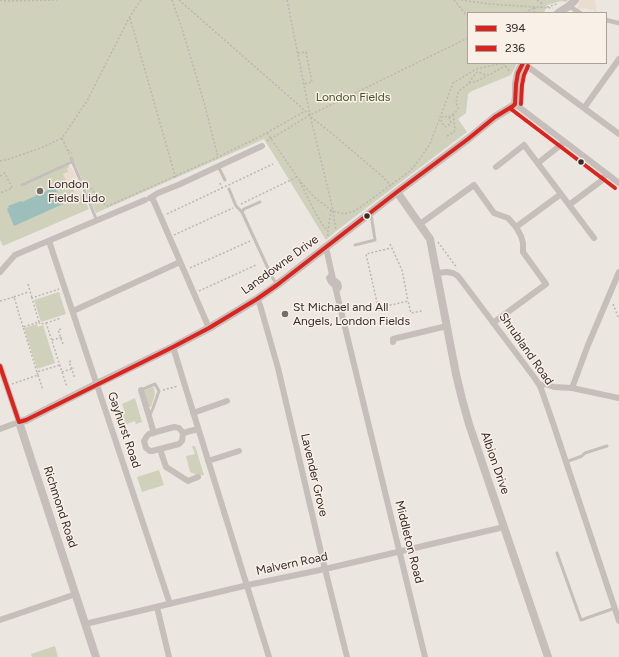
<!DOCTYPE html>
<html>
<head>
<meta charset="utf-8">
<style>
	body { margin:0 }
	#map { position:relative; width:619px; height:657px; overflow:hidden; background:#ece6e1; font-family:Figtree,sans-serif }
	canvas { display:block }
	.legend { position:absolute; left:467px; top:12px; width:140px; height:52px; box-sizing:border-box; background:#f9f0e8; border:1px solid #aba19b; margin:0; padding:5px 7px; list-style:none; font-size:12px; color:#362b28 }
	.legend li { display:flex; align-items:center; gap:8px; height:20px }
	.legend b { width:20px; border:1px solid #aba19b }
</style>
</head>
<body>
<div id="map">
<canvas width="619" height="657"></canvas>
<ul class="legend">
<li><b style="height:5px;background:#dc241f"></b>394</li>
<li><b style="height:5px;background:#dc241f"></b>236</li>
</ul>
</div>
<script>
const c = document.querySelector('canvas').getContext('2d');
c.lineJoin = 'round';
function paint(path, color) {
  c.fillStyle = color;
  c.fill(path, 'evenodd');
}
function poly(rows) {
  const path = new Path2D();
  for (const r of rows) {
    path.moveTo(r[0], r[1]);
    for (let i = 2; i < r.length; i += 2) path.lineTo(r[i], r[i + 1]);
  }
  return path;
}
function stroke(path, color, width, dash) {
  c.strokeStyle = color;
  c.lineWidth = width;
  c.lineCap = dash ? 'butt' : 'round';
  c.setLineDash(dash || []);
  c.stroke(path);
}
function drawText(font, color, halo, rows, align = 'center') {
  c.font = font + ' Figtree,sans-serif';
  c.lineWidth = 3;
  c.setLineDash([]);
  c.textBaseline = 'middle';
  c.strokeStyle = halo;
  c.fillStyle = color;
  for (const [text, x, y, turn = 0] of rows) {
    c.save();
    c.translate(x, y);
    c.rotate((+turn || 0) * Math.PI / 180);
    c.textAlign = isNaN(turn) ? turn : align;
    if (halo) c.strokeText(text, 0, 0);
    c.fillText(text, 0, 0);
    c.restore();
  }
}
paint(poly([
	[0,0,568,0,566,2,561,1,547,5,544,13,468,13,468,63,517,63,511,75,472,91,468,94,466,113,458,119,467,132,336,231,326,240,264,139,96,213,74,161,68,164,89,209,3,246,0,240],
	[59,292,66,314,41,322,34,300],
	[37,324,38,327,43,325,55,363,37,369,24,328],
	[152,387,154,388,155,394,151,407,148,407,144,391],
	[135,398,142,422,136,424,135,421,118,427,116,416,125,413,122,404],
	[192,446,195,446,204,475,199,476,190,472,186,456,195,454],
	[159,470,164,485,142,492,137,477],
	[55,646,58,657,32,657,31,654]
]), '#cfd1bb');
paint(poly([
	[581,0,595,0,597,13,595,13,595,11,585,8,579,9,578,8,578,5],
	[69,167,72,168,76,176,74,178,82,194,73,198,72,195,75,194,71,184,68,185,63,174,68,172,67,168]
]), '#eaddd0');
paint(poly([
	[55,187,63,204,14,226,7,209,9,208,8,206,21,201,22,202]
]), '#9dbfbb');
stroke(poly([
	[0,0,6,1,57,0],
	[172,0,183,32,204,102,218,157],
	[179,0,310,115],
	[287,0,310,115,332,206,336,230],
	[454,0,468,17],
	[461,0,489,4,535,7,553,8],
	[537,0,541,3],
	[547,7,557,4],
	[541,8,542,0],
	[525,13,535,7],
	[534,13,535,7],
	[130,18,176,179],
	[298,53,306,52,312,82,304,84],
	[503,63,510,72],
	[469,83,475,82,487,76],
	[311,117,329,131,383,177,391,186],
	[449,117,451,123,446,127,441,122,443,116,449,117,457,111,458,108,456,102,458,93,461,89,467,85,477,72,481,73,485,75,489,75,505,66],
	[267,133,300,181,314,197,332,211,344,214,355,211,410,171,419,160,430,144,453,83,476,69,504,63],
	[447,136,454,132,455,129,453,114],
	[62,138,69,154],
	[267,141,310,115,468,38],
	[68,150,72,153],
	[0,161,6,160,41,148,62,138,87,101,129,18,141,0],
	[0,176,5,173,12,188,0,193],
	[300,182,316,214,322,224,328,231],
	[220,183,222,188],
	[88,185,105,205,108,206,218,157,263,135,305,111],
	[241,204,297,177],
	[174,235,233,208],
	[328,236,328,231,331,210],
	[438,242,457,268],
	[390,244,402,270,408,301],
	[190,268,250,241],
	[28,284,32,298],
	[199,291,256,265],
	[14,297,28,292],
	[0,301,14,297,23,327],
	[613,304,619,319],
	[378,308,408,301,411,313,422,311],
	[379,311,366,254,391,248],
	[39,322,40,324,46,323,67,387],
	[39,322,32,298,59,289],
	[46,323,61,318],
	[61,329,58,330,63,344,65,344],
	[52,340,63,337],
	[71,361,69,362,72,369,74,377,76,376],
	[37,372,23,327,39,322],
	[62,372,74,368],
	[38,375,43,390],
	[12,384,38,375,37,372,60,365],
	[163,390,178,386]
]), '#beb6b2', 1.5, [2, 2]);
stroke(poly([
	[71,158,97,221],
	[218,166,225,180],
	[22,185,72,162],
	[229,189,236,206,242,212,272,277,277,285],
	[242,212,244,209,260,202],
	[355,245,375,240,371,214],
	[141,390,155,384,159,391,153,408,150,415],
	[566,462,582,456,585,453,607,446],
	[557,553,581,620,615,608]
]), '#c5beba', 3);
stroke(poly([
	[569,6,580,13],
	[606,20,619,23]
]), '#c5beba', 4.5);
stroke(poly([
	[523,63,619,134],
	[515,104,619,183],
	[584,108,619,59],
	[538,163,562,144,564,141],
	[496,167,524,145,594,238],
	[152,197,209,328],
	[150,198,158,193,178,185,262,146],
	[569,205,601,181,606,174],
	[420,224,474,185,494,213,508,218,516,227,521,236,523,243,523,252,546,284,493,323],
	[516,227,561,194],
	[49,241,170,604],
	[325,248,327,252,333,279,338,283,339,287,337,290],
	[0,272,15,255,145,200],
	[437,273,447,272,453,273,458,276,534,377,540,386,545,400,553,423,619,621],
	[332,274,329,278,331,282,335,286,425,657],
	[257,299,260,305,278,368,325,569,347,657],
	[73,311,180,262],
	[393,342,393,339,447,326],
	[173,347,269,657],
	[0,366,19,422,0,429],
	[540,386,545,384,554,387,572,388,619,398],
	[572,388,588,345,619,272],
	[141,390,154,433],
	[193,413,227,401],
	[174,427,179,428,183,433,182,441,179,444,152,451,150,451,146,448,144,441,147,436,149,434,174,427],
	[183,433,198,429],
	[160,449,166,467,188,481,198,477],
	[208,461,239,451],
	[157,607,169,657],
	[0,620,76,594],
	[85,624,248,585,325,569,504,527]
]), '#c5beba', 6);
stroke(poly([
	[558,13,569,6,575,0],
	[397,192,430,239,456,374,462,399,469,424,548,657],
	[96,657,19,422,26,420,97,384,173,347,209,328,257,299,277,285,397,192,468,139,495,117,513,106,515,104,516,96,516,84,518,73,523,63]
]), '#c5beba', 8);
stroke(poly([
	[167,214,273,164]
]), '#beb6b2', 1.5, [2, 2]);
stroke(poly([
	[0,366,19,422],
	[19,422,26,420,173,347,209,328,257,299,277,285,397,192,468,139,495,117,513,106,515,104,516,84,518,73,523,63]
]), '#dc241f', 4);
stroke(poly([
	[521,104,522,85,524,75,528,66],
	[511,109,615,188]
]), '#dc241f', 4);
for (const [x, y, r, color] of [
	[581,162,3.5,"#362b28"],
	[40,191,4,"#766c69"],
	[367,216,3.5,"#362b28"],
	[285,314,4,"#766c69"]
]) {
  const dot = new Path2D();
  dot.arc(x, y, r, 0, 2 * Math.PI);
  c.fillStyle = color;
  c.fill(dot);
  stroke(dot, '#f9f0e8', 1.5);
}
drawText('12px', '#49532c', '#f9f0e8', [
	["London Fields",353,97]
]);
drawText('12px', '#362b28', '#f9f0e8', [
	["London",48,184],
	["Fields Lido",48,198],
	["St Michael and All",293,307],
	["Angels, London Fields",293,321]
], 'left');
drawText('12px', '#362b28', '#f9f0e8', [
	["Lansdowne Drive",280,265,-36],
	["Shrubland Road",526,349,55],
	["Gayhurst Road",124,430,71],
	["Albion Drive",495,463,71],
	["Lavender Grove",314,475,77],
	["Richmond Road",60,507,72],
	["Middleton Road",409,542,76],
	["Malvern Road",292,564,-12]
]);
</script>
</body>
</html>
